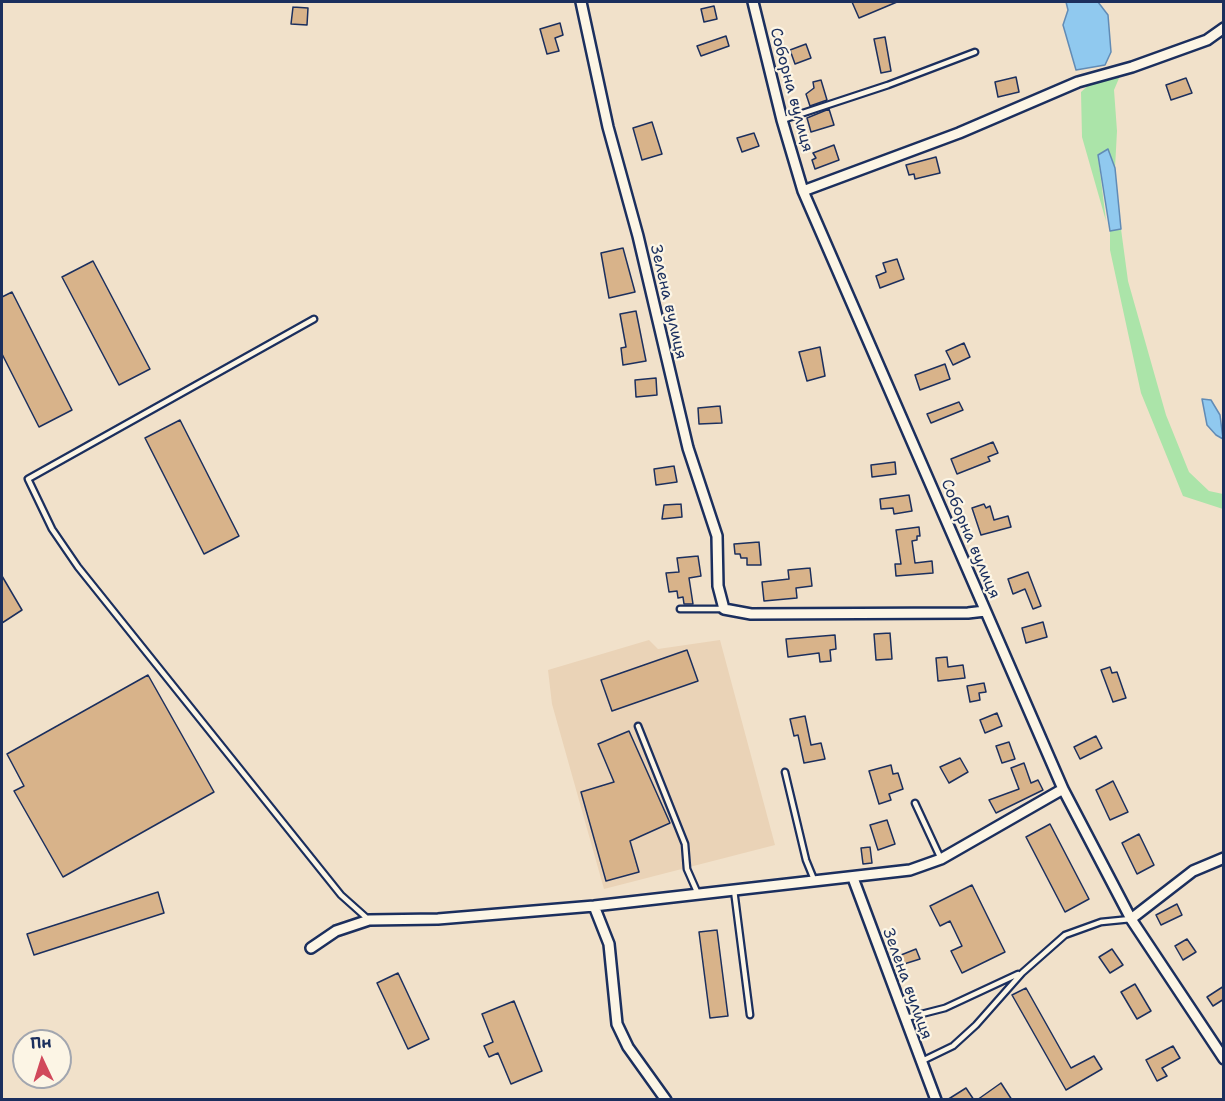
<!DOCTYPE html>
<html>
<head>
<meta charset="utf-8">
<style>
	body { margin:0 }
	#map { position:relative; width:1225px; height:1101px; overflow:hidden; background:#f1e1ca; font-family:"Shantell Sans",sans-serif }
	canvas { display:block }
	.frame { position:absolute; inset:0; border:3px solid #1b2f5e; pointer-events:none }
	.north { position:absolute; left:12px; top:1029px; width:60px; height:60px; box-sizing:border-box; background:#fcf5e5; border:2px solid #a2a6af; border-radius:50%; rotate:356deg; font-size:16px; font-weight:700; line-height:24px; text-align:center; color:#1b2f5e }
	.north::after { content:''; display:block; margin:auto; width:21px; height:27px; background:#d1495b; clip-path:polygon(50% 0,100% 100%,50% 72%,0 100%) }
</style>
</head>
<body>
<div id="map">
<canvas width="1225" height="1101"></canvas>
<div class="frame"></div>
<div class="north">Пн</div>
</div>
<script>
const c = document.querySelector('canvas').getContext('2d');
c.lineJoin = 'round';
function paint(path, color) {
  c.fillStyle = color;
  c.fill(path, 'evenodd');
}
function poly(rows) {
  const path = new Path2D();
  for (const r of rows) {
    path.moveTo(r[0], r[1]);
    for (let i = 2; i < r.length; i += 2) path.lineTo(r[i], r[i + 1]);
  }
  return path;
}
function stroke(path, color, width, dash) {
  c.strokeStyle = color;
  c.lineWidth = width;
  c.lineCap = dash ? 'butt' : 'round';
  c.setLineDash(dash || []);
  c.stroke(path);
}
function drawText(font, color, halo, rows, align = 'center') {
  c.font = font + ' "Shantell Sans",sans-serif';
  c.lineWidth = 4.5;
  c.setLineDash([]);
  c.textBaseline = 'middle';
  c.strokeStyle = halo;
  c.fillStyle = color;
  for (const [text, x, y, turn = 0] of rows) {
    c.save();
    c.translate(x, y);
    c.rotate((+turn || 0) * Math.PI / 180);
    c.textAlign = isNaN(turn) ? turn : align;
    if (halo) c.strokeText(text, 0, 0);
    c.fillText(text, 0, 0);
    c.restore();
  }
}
paint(poly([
	[649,640,658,649,720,640,775,845,604,889,552,704,548,670]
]), '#ead3b7');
paint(poly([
	[1120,76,1114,90,1117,131,1115,168,1108,149,1098,155,1106,221,1082,137,1081,92,1091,83],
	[1121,229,1128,281,1166,415,1189,472,1209,491,1223,494,1223,509,1183,496,1141,393,1110,250,1110,231]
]), '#abe4a9');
const water = poly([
	[1066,2,1098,2,1108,15,1111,52,1105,65,1076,70,1063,25,1068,10,1066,2],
	[1108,149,1115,168,1121,229,1110,231,1098,155,1108,149],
	[1202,399,1211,400,1220,415,1223,439,1216,435,1207,425,1202,399]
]);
paint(water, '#90c9ef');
stroke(water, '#618bb5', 1.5);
const building = poly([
	[852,2,897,2,859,18,852,2],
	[714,6,717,19,704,22,701,9,714,6],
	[293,7,308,8,307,25,291,24,293,7],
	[560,23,563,35,555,38,559,51,547,54,540,29,560,23],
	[726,36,729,46,701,56,697,46,726,36],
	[885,37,891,71,881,73,874,39,885,37],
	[806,44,811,58,795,64,790,50,806,44],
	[1016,77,1019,92,998,97,995,82,1016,77],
	[1186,78,1192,93,1171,100,1166,85,1186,78],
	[821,80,827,100,810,106,806,94,814,88,813,82,821,80],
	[829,109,834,125,811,132,807,118,829,109],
	[652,122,662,154,642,160,633,128,652,122],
	[754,133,759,146,742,152,737,138,754,133],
	[834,145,839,160,815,169,812,160,816,158,813,153,834,145],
	[936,157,940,173,915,179,914,174,909,175,906,165,936,157],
	[623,248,635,292,609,298,601,253,623,248],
	[897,259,904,279,880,288,876,276,886,272,883,263,897,259],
	[93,261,150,369,119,385,62,277,93,261],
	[12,292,72,410,39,427,2,354,2,297,12,292],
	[636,311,646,361,623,365,621,348,626,347,620,314,636,311],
	[964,343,970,357,953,365,946,351,964,343],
	[820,347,825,376,807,381,799,352,820,347],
	[945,364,950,379,920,390,915,375,945,364],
	[656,378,657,395,636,397,635,380,656,378],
	[959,402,963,410,931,423,927,414,959,402],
	[720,406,722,423,699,424,698,408,720,406],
	[180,420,239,536,204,554,145,438,180,420],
	[993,442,998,453,988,457,990,461,957,474,951,459,993,442],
	[895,462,896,474,872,477,871,465,895,462],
	[674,466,677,482,656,485,654,469,674,466],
	[909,495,912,511,894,514,893,508,881,509,880,499,909,495],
	[681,504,682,517,662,519,664,505,681,504],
	[984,504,986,508,990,506,994,520,1008,516,1011,527,981,535,972,508,984,504],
	[919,527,920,536,917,536,917,540,912,541,915,563,932,561,933,573,896,576,895,564,901,564,896,530,919,527],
	[759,542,761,565,747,565,747,558,741,558,740,554,735,554,734,544,759,542],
	[698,556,701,576,689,578,693,604,684,604,683,597,678,598,677,591,669,592,666,573,679,572,677,558,698,556],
	[810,568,812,586,796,588,797,598,764,601,762,582,789,579,788,570,810,568],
	[1028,572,1041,606,1033,609,1025,589,1013,594,1008,579,1028,572],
	[2,576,22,610,2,623,2,576],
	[1043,622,1047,637,1026,643,1022,628,1043,622],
	[890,633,892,659,876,660,874,634,890,633],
	[835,635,836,649,830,650,831,661,820,662,819,653,788,657,786,639,835,635],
	[687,650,698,681,612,711,601,680,687,650],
	[947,657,948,667,963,665,965,678,938,681,936,658,947,657],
	[1110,667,1112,673,1117,672,1126,698,1113,702,1101,670,1110,667],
	[148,675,214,792,63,877,14,791,24,786,7,754,148,675],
	[984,683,986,692,979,693,980,700,970,702,967,686,984,683],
	[997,713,1002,726,985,733,980,720,997,713],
	[805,716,811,745,821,743,825,759,804,763,798,735,794,736,790,719,805,716],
	[629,731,670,823,630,841,639,872,606,881,581,792,614,782,598,744,629,731],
	[1096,736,1102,748,1080,759,1074,747,1096,736],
	[1009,742,1015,759,1002,763,996,746,1009,742],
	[960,758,968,772,949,783,940,767,960,758],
	[1024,763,1031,783,1038,780,1043,790,996,813,989,800,1019,789,1011,768,1024,763],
	[891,765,893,774,898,773,903,789,889,794,891,800,879,804,869,771,891,765],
	[1113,781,1128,812,1110,820,1096,790,1113,781],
	[887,820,895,844,878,850,870,825,887,820],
	[1050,824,1089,899,1065,912,1026,837,1050,824],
	[1139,834,1154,865,1137,874,1122,843,1139,834],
	[870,847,872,863,863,864,861,848,870,847],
	[972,885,1005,952,962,973,951,951,962,946,950,921,940,926,930,906,972,885],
	[158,892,164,913,34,955,27,934,158,892],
	[1177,904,1182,915,1161,925,1156,915,1177,904],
	[717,930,728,1016,710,1018,699,932,717,930],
	[1187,939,1196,952,1183,960,1175,946,1187,939],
	[916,949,920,959,904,964,901,955,916,949],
	[1112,949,1123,965,1110,973,1099,957,1112,949],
	[398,973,429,1039,408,1049,377,983,398,973],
	[1135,984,1151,1011,1137,1019,1121,992,1135,984],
	[1224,986,1224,999,1213,1006,1207,997,1224,986],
	[1026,988,1071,1068,1094,1056,1102,1069,1066,1090,1012,995,1026,988],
	[514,1001,542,1071,511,1084,498,1053,489,1057,484,1046,493,1042,482,1014,514,1001],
	[1173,1046,1180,1058,1162,1068,1167,1076,1157,1081,1146,1060,1173,1046],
	[1001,1083,1012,1100,977,1100,1001,1083],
	[966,1088,974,1100,947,1100,966,1088]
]);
paint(building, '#d8b38a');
stroke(building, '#1b2f5e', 1.5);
const lane = poly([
	[782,120,888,85,975,52],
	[314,319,28,479,52,529,78,567,341,895,369,920],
	[680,609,724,609],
	[638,726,685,844,687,869,698,894],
	[785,772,806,860,815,882],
	[915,803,941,859],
	[734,890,750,1015],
	[906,1018,945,1008,1018,974],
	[920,1062,953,1046,976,1025,1022,973,1065,935,1101,922,1131,919]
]);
const street = poly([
	[581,2,608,127,638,236,688,448,717,536,718,586,724,609,751,614,968,613,985,611],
	[753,2,782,120,803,191,1063,789,1131,919,1224,1059],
	[803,191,959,133,1078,82,1132,67,1207,40,1224,28],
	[853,878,936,1100],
	[594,906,609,944,617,1024,628,1047,666,1100],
	[1131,919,1193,871,1224,858],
	[311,948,336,931,369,920,438,919,594,906,910,870,941,859,1063,789]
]);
stroke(lane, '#1b2f5e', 9);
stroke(street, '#1b2f5e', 14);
stroke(lane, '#fcf5e5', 4.5);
stroke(street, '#fcf5e5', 9);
drawText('16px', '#1b2f5e', '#fcf5e5', [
	["Соборна вулиця",791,90,75],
	["Зелена вулиця",668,302,77],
	["Соборна вулиця",970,539,67],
	["Зелена вулиця",907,984,70]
]);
</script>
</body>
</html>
